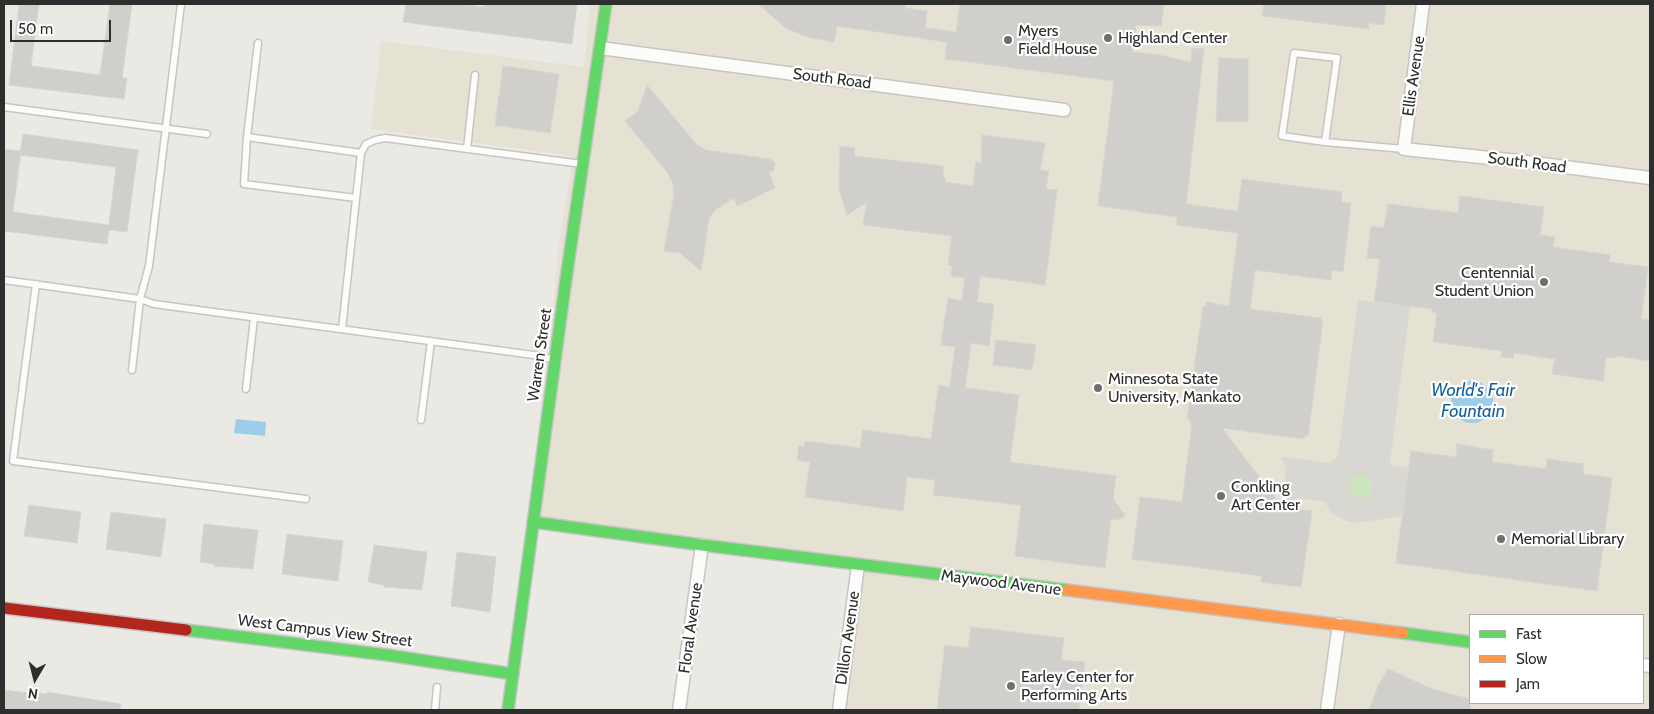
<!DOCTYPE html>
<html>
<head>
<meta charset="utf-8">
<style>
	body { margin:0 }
	#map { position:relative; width:1654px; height:714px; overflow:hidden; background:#ebe9e4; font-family:Cabin,sans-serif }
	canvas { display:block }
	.frame { position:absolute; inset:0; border:5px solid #2e2e2e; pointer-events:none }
	.legend { position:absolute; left:1469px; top:614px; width:175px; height:90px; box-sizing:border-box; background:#fff; border:1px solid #ababab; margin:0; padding:6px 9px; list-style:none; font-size:15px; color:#2e2e2e }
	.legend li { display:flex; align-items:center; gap:10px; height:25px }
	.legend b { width:25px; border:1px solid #ababab }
	.north { position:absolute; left:10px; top:654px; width:50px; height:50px; -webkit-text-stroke:4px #fff; paint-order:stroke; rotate:188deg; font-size:14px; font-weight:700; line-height:20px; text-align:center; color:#2e2e2e }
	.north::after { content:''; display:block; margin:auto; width:18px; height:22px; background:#2e2e2e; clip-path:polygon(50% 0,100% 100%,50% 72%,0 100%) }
	.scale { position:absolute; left:10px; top:20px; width:101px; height:22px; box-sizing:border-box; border:2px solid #2e2e2e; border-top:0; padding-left:6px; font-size:15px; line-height:18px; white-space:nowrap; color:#2e2e2e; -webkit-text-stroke:4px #fff; paint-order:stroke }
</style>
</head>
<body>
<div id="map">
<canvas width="1654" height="714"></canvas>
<div class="frame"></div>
<ul class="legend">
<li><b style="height:6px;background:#63d668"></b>Fast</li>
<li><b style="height:6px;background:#ff974d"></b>Slow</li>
<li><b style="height:6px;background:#b3261e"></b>Jam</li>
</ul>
<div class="north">N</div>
<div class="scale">50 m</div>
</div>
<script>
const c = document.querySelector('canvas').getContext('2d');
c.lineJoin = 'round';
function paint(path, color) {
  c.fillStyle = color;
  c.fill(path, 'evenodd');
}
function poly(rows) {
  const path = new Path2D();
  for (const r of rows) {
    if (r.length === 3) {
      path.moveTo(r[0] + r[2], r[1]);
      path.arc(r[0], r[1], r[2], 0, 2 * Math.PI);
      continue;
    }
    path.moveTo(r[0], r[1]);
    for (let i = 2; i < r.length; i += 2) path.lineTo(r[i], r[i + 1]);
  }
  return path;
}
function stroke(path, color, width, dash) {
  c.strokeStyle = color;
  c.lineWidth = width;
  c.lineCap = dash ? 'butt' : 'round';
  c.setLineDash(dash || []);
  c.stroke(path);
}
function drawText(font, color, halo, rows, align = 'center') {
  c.font = font + ' Cabin,sans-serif';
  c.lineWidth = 4.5;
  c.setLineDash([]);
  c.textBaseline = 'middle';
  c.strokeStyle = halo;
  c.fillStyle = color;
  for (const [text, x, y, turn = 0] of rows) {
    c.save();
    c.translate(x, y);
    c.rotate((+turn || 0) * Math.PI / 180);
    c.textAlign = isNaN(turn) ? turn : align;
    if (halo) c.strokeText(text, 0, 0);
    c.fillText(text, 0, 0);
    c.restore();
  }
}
paint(poly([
	[590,4,1650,4,1650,710,839,710,858,565,533,522,558,253,573,156,371,129,381,41,584,67],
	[1470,615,1643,615,1643,703,1470,703]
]), '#e5e1d3');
paint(poly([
	[1360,487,12]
]), '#cbe5bf');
paint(poly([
	[1358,300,1410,306,1390,463,1393,466,1409,467,1402,516,1357,523,1347,521,1334,514,1330,511,1325,502,1299,498,1283,508,1281,505,1286,468,1282,457,1331,463,1338,456],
	[1360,475,1367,477,1373,485,1370,495,1362,499,1353,497,1348,487,1353,477]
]), '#d9d7d2');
paint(poly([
	[1472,402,21],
	[236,419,266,422,265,436,234,433]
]), '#9ccde9');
const building = poly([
	[23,4,39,4,31,66,100,75,110,4,132,4,122,78,127,78,124,99,9,85,19,5,23,6,23,4],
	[406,4,462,4,483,7,484,4,577,4,572,44,403,22,406,4],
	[758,4,905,4,905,8,927,11,925,28,956,32,960,4,1164,4,1161,26,1136,25,1132,52,1159,55,1191,62,1192,48,1204,49,1186,204,1238,211,1242,179,1342,192,1341,202,1351,203,1343,272,1332,270,1331,280,1255,270,1250,309,1321,318,1321,321,1323,321,1308,436,1305,436,1304,439,1222,428,1283,508,1312,511,1301,587,1261,582,1262,576,1132,559,1140,497,1182,502,1192,424,1190,423,1191,420,1187,419,1203,306,1206,306,1206,302,1229,306,1238,233,1177,225,1177,217,1098,206,1114,81,945,59,947,42,837,26,834,42,807,37,786,28,758,4],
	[1264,4,1386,4,1384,25,1368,23,1369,29,1262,16,1264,4],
	[1219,58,1248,59,1248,122,1216,121,1219,58],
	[503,66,559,74,550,133,495,125,503,66],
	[647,85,697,145,706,150,769,159,775,162,774,170,769,173,775,188,737,206,734,198,715,210,709,218,701,271,680,253,664,251,674,194,673,183,667,172,625,121,638,111,647,85],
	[23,134,138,150,127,232,109,230,107,244,4,231,4,149,21,151,13,212,109,225,116,167,20,155,23,134],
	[982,135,1045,143,1040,170,1049,171,1046,189,1057,190,1045,285,980,276,977,302,994,304,989,346,971,343,965,388,1019,395,1010,462,1116,476,1113,499,1125,515,1119,520,1111,519,1105,568,1015,556,1021,505,933,495,935,480,907,477,903,511,805,497,810,462,797,460,799,446,804,447,805,441,860,448,863,430,931,439,939,385,950,387,955,347,941,345,948,298,962,301,965,278,951,276,952,265,948,265,952,236,863,225,867,202,847,215,839,189,840,146,855,148,854,156,943,166,943,173,946,182,973,186,976,162,981,163,982,135],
	[1460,196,1544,207,1540,235,1555,237,1553,247,1610,255,1609,262,1648,267,1641,319,1650,320,1650,361,1617,356,1616,358,1606,357,1603,381,1552,374,1555,359,1514,353,1513,358,1501,357,1502,351,1433,342,1437,313,1432,312,1432,309,1374,301,1380,259,1367,258,1371,226,1384,228,1388,204,1458,213,1460,196],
	[996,340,1036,345,1032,370,993,365,996,340],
	[1457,444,1493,450,1492,462,1546,469,1547,459,1584,464,1583,474,1612,478,1597,591,1396,563,1411,451,1456,457,1457,444],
	[29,505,81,512,77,543,24,536,29,505],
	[111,512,166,519,161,557,106,549,111,512],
	[204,524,258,530,253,569,214,566,214,564,200,562,204,524],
	[287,534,343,541,338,581,282,574,287,534],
	[374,545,427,552,422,590,384,587,384,585,368,582,374,545],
	[457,552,496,557,490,612,451,606,457,552],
	[971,627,1064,638,1061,660,1085,662,1079,710,937,710,945,645,968,648,971,627],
	[1388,669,1432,689,1470,699,1470,710,1369,710,1379,684,1388,669],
	[4,690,29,693,30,692,47,694,47,692,121,704,120,710,4,710,4,690]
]);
paint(building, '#d0cfcb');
stroke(building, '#d6d5d0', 1);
const lane = poly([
	[258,43,247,137,361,153],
	[4,107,207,134],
	[247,137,244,184,356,198],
	[1325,142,1337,58,1294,53,1282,136,1325,142,1404,149],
	[467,149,475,75],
	[4,280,140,299,154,304,541,356,554,360],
	[36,284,13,461,306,499],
	[342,329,361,153,366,144,375,140,385,138,582,164],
	[132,370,140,299,149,266,181,4],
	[246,389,254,318],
	[421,420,431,341],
	[435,710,437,687]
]);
const street = poly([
	[1423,4,1404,149,1519,161,1650,178],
	[600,48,1064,110],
	[1643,665,1650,666],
	[679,710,702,545],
	[839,710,858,565],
	[1327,710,1339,624]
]);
const fast = poly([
	[533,522,702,545,1067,590],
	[186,630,387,655,513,674],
	[1403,633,1470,642],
	[508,710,565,286,606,4]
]);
const slow = poly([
	[1067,590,1403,633]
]);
const jam = poly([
	[4,608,186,630]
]);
stroke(lane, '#c6c5c4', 9);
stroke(street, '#c6c5c4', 15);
stroke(fast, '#c6c5c4', 14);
stroke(slow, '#c6c5c4', 14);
stroke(jam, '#c6c5c4', 14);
stroke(lane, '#fcfcfb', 6);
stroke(street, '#fcfcfb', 12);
stroke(fast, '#63d668', 11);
stroke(slow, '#ff974d', 11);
stroke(jam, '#b3261e', 11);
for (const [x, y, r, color] of [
	[1108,38,5,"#706f6e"],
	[1008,40,5,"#706f6e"],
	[1544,282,5,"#706f6e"],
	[1098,388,5,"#706f6e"],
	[1221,496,5,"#706f6e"],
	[1501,539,5,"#706f6e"],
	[1011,686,5,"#706f6e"]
]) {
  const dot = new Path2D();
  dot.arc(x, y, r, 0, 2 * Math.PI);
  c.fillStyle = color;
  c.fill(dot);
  stroke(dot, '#fff', 2);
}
drawText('16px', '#2e2e2e', '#fff', [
	["Myers",1018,31],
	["Field House",1018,49],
	["Highland Center",1118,38],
	["Centennial",1534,273,"right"],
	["Student Union",1534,291,"right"],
	["Minnesota State",1108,379],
	["University, Mankato",1108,397],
	["Conkling",1231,487],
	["Art Center",1231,505],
	["Memorial Library",1511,539],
	["Earley Center for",1021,677],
	["Performing Arts",1021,695]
], 'left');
drawText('16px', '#2e2e2e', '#fff', [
	["Ellis Avenue",1414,76,-82],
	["South Road",832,79,7],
	["South Road",1527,163,7],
	["Warren Street",540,355,-82],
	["Maywood Avenue",1001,583,7],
	["Floral Avenue",691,628,-82],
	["West Campus View Street",325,631,7],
	["Dillon Avenue",848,638,-82]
]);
drawText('italic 18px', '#135f9d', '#fff', [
	["World's Fair",1473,391],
	["Fountain",1473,412]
]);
</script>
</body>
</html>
